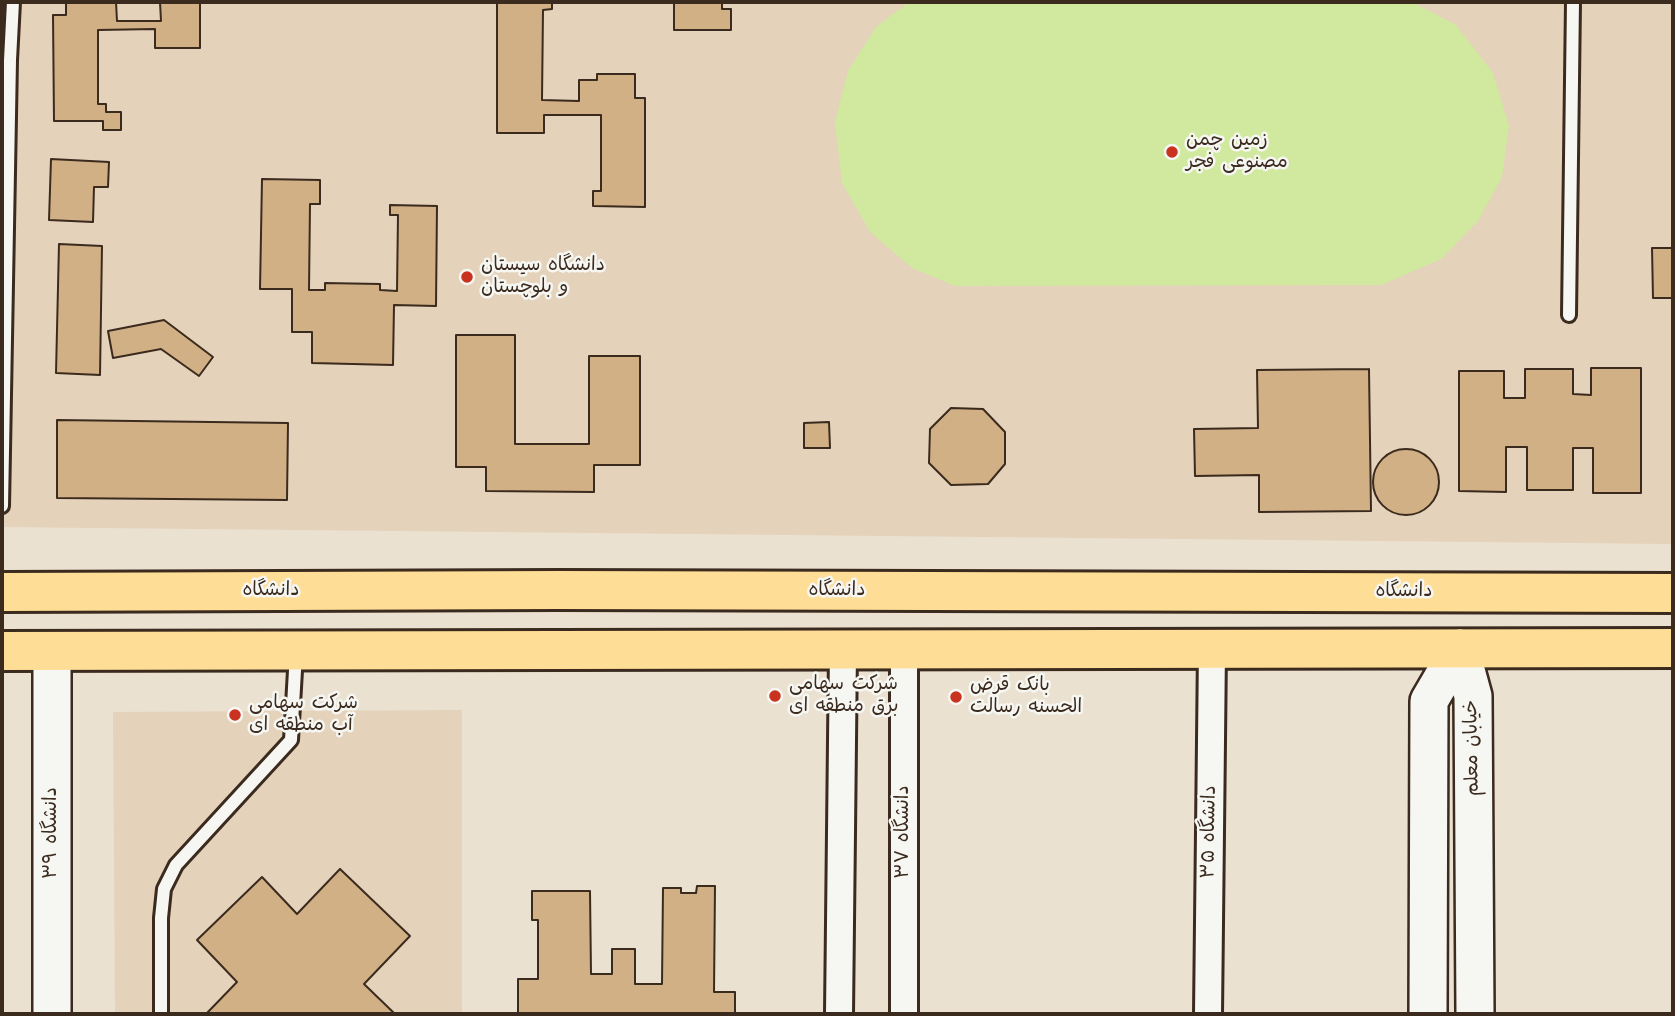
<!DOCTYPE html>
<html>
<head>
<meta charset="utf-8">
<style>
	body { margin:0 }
	#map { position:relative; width:1675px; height:1016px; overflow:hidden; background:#ebe1d1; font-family:"Architects Daughter",sans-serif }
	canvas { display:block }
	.frame { position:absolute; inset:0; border:4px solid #3b2a1e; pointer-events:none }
</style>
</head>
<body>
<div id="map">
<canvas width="1675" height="1016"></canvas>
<div class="frame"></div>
</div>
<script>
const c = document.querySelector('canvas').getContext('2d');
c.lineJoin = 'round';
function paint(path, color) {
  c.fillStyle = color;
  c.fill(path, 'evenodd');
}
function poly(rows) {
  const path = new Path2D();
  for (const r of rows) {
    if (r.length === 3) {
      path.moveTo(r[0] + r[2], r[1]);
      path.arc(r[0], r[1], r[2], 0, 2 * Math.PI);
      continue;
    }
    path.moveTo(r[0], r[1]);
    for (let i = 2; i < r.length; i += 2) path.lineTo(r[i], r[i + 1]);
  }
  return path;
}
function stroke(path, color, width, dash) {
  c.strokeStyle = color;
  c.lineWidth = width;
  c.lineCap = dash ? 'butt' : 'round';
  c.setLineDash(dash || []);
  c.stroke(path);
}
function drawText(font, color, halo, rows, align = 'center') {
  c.font = font + ' "Architects Daughter","Playpen Sans Arabic",sans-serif';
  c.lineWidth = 5;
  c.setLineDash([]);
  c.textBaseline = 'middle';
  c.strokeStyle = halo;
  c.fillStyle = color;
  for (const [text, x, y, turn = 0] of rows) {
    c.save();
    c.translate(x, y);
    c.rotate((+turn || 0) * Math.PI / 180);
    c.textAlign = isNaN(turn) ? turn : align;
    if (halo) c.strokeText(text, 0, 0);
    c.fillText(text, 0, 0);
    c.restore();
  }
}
paint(poly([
	[2,2,1673,2,1673,544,2,527],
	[462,710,462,1014,115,1014,113,712]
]), '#e4d2ba');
paint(poly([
	[916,2,1412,2,1456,25,1493,73,1509,126,1502,177,1478,221,1441,259,1381,285,955,286,912,268,870,232,842,183,835,122,848,71,876,27,905,5]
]), '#d0e99f');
const building = poly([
	[66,2,116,2,117,21,161,21,160,2,200,2,200,48,155,48,155,29,98,30,98,104,106,104,106,112,121,112,121,130,103,130,103,121,54,121,53,15,66,15,66,2],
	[497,2,552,2,552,9,543,10,542,100,579,101,579,80,597,80,597,74,635,74,635,98,645,98,645,207,593,206,593,191,601,191,601,115,544,115,544,133,497,133,497,2],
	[674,2,722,2,722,9,731,9,731,30,674,30,674,2],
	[51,159,109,162,108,187,94,187,93,222,49,220,51,159],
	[262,179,320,180,320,204,310,204,309,290,325,290,325,283,380,284,380,290,397,291,398,215,390,215,390,205,437,206,436,306,394,305,393,365,312,363,312,332,292,332,292,289,260,289,262,179],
	[59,244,102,246,100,375,56,373,59,244],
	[1652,248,1673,248,1673,298,1653,298,1652,248],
	[164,320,213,357,199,376,161,349,113,358,108,331,164,320],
	[456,335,515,335,515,444,589,444,589,356,640,356,640,465,594,465,594,492,486,491,486,467,456,467,456,335],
	[1591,368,1641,368,1641,493,1593,493,1593,448,1573,448,1573,490,1527,490,1527,447,1506,447,1506,492,1459,491,1459,371,1504,371,1504,398,1525,398,1525,369,1573,369,1573,394,1591,395,1591,368],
	[1369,369,1371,511,1259,512,1259,475,1195,476,1194,429,1258,428,1257,370,1369,369],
	[951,408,983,409,1005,432,1005,464,988,484,951,485,929,463,930,429,951,408],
	[57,420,288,423,287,500,57,498,57,420],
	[829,422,830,448,804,448,804,423,829,422],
	[1406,482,33],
	[340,869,410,936,364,984,395,1014,206,1014,237,982,197,940,262,877,297,914,340,869],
	[697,886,715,886,714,992,735,992,735,1014,518,1014,518,979,538,979,538,920,532,920,532,891,590,891,591,974,612,974,612,949,635,949,635,984,662,984,663,888,681,888,681,893,696,893,697,886]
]);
paint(building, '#d2b085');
stroke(building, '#3b2a1e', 2);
const lane = poly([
	[1569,315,1573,2],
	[2,506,10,60,13,2],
	[161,1014,161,918,164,889,176,865,291,740,296,653]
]);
const street = poly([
	[839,1014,843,650],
	[904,1014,904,649],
	[1208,1014,1212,649]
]);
const secondary = poly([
	[1460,648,1473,696,1475,1014],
	[52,1014,52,651],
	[1428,1014,1429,701,1460,648]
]);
const primary = poly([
	[2,592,559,590,1673,593],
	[2,651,1673,648]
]);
stroke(lane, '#3b2a1e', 18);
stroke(street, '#3b2a1e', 32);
stroke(secondary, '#3b2a1e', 42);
stroke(primary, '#3b2a1e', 44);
stroke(lane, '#f6f6f2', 12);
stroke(street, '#f6f6f2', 26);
stroke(secondary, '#f6f6f2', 37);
stroke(primary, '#fedd96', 38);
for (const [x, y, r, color] of [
	[1172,152,7,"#c8321e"],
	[467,277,7,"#c8321e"],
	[775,696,7,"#c8321e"],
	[956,697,7,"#c8321e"],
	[235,715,7,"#c8321e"]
]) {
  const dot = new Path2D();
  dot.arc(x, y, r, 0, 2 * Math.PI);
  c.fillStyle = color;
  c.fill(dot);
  stroke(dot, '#f6f6f2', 2.5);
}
drawText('19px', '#3b2a1e', '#f6f6f2', [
	["زمین چمن",1186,141],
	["مصنوعی فجر",1186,163],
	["دانشگاه سیستان",481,266],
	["و بلوچستان",481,288],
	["شرکت سهامی",789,685],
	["برق منطقه ای",789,707],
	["بانک قرض",970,686],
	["الحسنه رسالت",970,708],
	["شرکت سهامی",249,704],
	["آب منطقه ای",249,726]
], 'left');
drawText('19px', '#3b2a1e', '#f6f6f2', [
	["دانشگاه",271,591],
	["دانشگاه",837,591],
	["دانشگاه",1404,592],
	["خیابان معلم",1473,748,-91],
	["دانشگاه ۳۷",904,832,-90],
	["دانشگاه ۳۵",1210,832,-89],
	["دانشگاه ۳۹",52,833,-90]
]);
</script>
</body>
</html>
